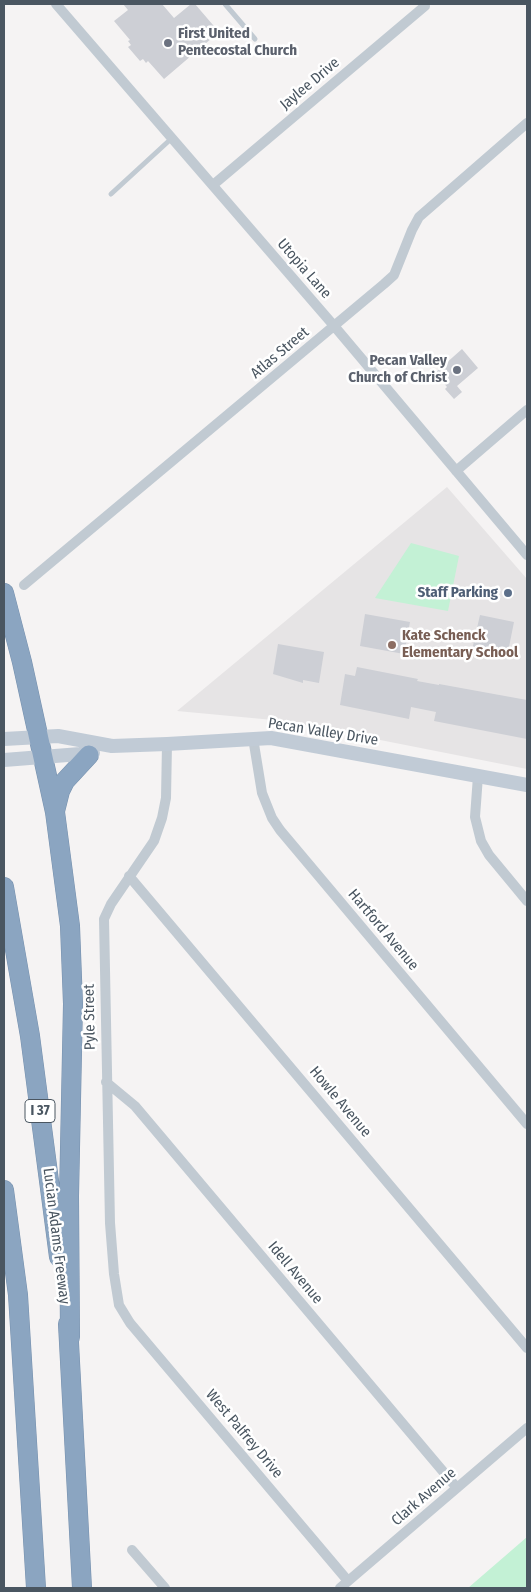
<!DOCTYPE html>
<html>
<head>
<meta charset="utf-8">
<style>
	body { margin:0 }
	#map { position:relative; width:531px; height:1592px; overflow:hidden; background:#f5f3f3; font-family:"Fira Sans Condensed",sans-serif }
	canvas { display:block }
	.frame { position:absolute; inset:0; border:5px solid #4a5661; pointer-events:none }
</style>
</head>
<body>
<div id="map">
<canvas width="531" height="1592"></canvas>
<div class="frame"></div>
</div>
<script>
const c = document.querySelector('canvas').getContext('2d');
c.lineJoin = 'round';
function paint(path, color) {
  c.fillStyle = color;
  c.fill(path, 'evenodd');
}
function poly(rows) {
  const path = new Path2D();
  for (const r of rows) {
    path.moveTo(r[0], r[1]);
    for (let i = 2; i < r.length; i += 2) path.lineTo(r[i], r[i + 1]);
  }
  return path;
}
function stroke(path, color, width, dash) {
  c.strokeStyle = color;
  c.lineWidth = width;
  c.lineCap = dash ? 'butt' : 'round';
  c.setLineDash(dash || []);
  c.stroke(path);
}
function drawText(font, color, halo, rows, align = 'center') {
  c.font = font + ' "Fira Sans Condensed",sans-serif';
  c.lineWidth = 5;
  c.setLineDash([]);
  c.textBaseline = 'middle';
  c.strokeStyle = halo;
  c.fillStyle = color;
  for (const [text, x, y, turn = 0] of rows) {
    c.save();
    c.translate(x, y);
    c.rotate((+turn || 0) * Math.PI / 180);
    c.textAlign = isNaN(turn) ? turn : align;
    if (halo) c.strokeText(text, 0, 0);
    c.fillText(text, 0, 0);
    c.restore();
  }
}
paint(poly([
	[447,487,527,579,527,769,284,721,177,711]
]), '#e6e4e5');
paint(poly([
	[411,543,459,556,448,611,375,598],
	[527,1537,527,1588,468,1588]
]), '#c3f1d5');
paint(poly([
	[123,4,162,4,174,18,191,4,195,4,219,32,164,79,148,61,146,63,143,59,140,61,128,47,131,45,128,41,130,40,114,21,128,10],
	[462,349,478,368,457,386,462,392,454,399,445,389,447,387,435,373],
	[365,614,410,622,404,654,360,646],
	[480,615,514,622,507,657,472,650],
	[278,644,324,652,319,683,303,680,303,683,273,674],
	[357,667,418,679,417,681,439,685,439,684,527,700,527,739,434,721,436,712,411,707,409,719,340,705,345,674,355,676]
]), '#cdcfd5');
const motorway = poly([
	[4,593,22,662,55,812,70,926,73,1004,69,1196,70,1337],
	[55,811,60,791,65,781,89,755],
	[4,887,30,1036,59,1257],
	[4,1190,18,1295,36,1588],
	[68,1324,82,1588]
]);
stroke(motorway, '#7690ad', 20);
stroke(poly([
	[225,4,255,39],
	[111,194,172,138]
]), '#c1cad2', 5);
stroke(poly([
	[56,4,335,327,527,555],
	[213,185,425,6],
	[456,471,527,410],
	[24,585,384,284,394,275,412,230,419,217,527,123],
	[253,738,262,793,272,818,280,830,527,1124],
	[167,744,166,798,162,818,154,841,111,904,104,919,110,1223,114,1274,119,1305,130,1323,348,1581],
	[478,776,475,817,481,841,489,855,527,901],
	[129,876,527,1348],
	[106,1082,135,1106,457,1488],
	[132,1550,165,1588],
	[340,1588,527,1428]
]), '#c1cad2', 10);
stroke(poly([
	[4,739,58,736,112,746,167,744,271,738,527,785],
	[4,760,93,753]
]), '#c1cbd6', 14);
stroke(motorway, '#8ba5c1', 19);
for (const [x, y, r, color] of [
	[168,43,5,"#6b7280"],
	[457,370,5,"#6b7280"],
	[508,593,5,"#5c6f8a"],
	[392,645,5,"#8d6e63"]
]) {
  const dot = new Path2D();
  dot.arc(x, y, r, 0, 2 * Math.PI);
  c.fillStyle = color;
  c.fill(dot);
  stroke(dot, '#fff', 2);
}
for (const [x, y, w] of [
	[40,1111,30]
]) {
  const box = new Path2D();
  box.roundRect(x - w / 2, y - 11.5, w, 23, 4);
  c.fillStyle = '#fff';
  c.fill(box);
  stroke(box, '#4a5661', 1);
}
drawText('bold 14px', '#4a5661', null, [
	["I 37",40,1111]
]);
drawText('bold 15px', '#5b616d', '#fff', [
	["First United",178,34],
	["Pentecostal Church",178,51],
	["Pecan Valley",447,361,"right"],
	["Church of Christ",447,378,"right"]
], 'left');
drawText('15px', '#4a5661', '#fff', [
	["Jaylee Drive",310,84,-40],
	["Utopia Lane",304,269,49],
	["Atlas Street",280,353,-40],
	["Pecan Valley Drive",323,732,9],
	["Hartford Avenue",383,930,50],
	["Pyle Street",90,1017,-91],
	["Howle Avenue",340,1102,50],
	["Lucian Adams Freeway",56,1236,83],
	["Idell Avenue",295,1273,50],
	["West Palfrey Drive",244,1434,50],
	["Clark Avenue",424,1497,-41]
]);
drawText('bold 15px', '#4e5e75', '#fff', [
	["Staff Parking",498,593]
], 'right');
drawText('bold 15px', '#785e54', '#fff', [
	["Kate Schenck",402,636],
	["Elementary School",402,653]
], 'left');
</script>
</body>
</html>
